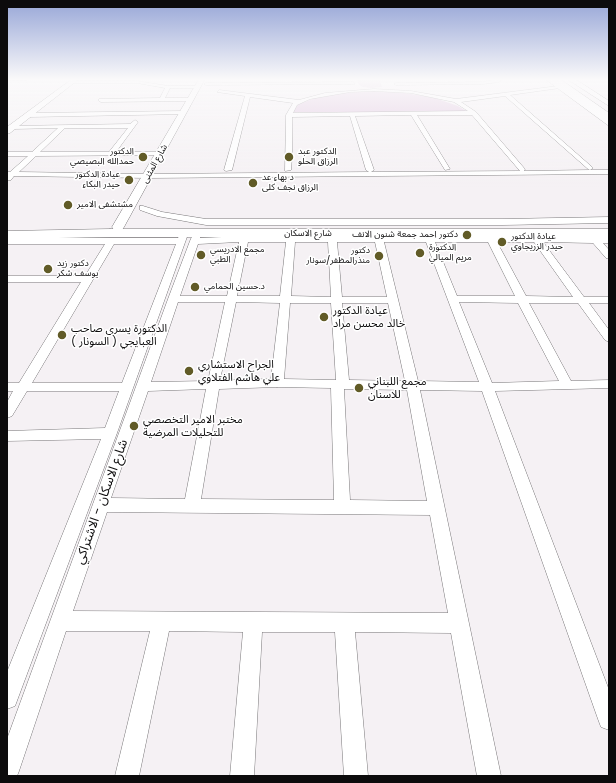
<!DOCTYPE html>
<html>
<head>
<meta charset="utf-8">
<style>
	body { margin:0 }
	#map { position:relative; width:616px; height:783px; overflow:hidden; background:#f5f1f4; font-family:Poppins,sans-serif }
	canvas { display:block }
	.frame { position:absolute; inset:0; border:8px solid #0c0b0c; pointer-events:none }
</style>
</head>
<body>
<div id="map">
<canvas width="616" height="783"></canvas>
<div class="frame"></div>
</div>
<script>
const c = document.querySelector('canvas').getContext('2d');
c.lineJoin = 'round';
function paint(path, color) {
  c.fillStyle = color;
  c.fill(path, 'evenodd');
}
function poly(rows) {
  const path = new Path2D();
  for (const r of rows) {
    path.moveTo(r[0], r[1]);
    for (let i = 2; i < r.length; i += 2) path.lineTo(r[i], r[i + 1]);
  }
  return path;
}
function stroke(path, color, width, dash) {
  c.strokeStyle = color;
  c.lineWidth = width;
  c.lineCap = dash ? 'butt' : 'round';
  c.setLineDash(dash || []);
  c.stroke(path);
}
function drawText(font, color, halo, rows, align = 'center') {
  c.font = font + ' Poppins,"Noto Sans Arabic",sans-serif';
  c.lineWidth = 3;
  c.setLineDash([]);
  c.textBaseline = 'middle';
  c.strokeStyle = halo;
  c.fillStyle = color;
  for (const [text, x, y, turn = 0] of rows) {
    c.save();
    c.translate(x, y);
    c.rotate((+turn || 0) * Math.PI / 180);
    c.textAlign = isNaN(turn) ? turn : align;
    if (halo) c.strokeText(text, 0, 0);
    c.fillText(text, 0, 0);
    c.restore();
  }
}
paint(poly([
	[357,79,379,79,382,87,372,88,363,87,359,85],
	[373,91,404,93,432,97,458,106,468,112,292,112,299,104,318,97,343,93]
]), '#ddbddc');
const minor = poly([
	[7,79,28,79,26,80,7,80,7,79],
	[497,79,503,79,499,82,483,84,396,85,394,84,396,83,483,82,497,79],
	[73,81,137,81,168,86,197,86,199,87,197,88,170,88,165,98,193,98,194,99,191,101,101,102,99,101,99,99,160,98,165,88,137,83,71,83,73,81],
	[353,82,355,84,206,85,204,84,206,83,353,82],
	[558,86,560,88,510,95,592,167,593,168,590,170,609,170,609,174,148,178,14,176,11,180,7,180,7,172,10,172,28,156,7,156,7,152,32,152,58,128,13,129,11,128,11,126,130,124,135,120,138,122,116,152,161,152,163,153,163,155,36,156,19,172,148,174,369,172,366,170,350,116,292,117,292,157,291,170,285,171,286,115,293,103,250,97,232,170,226,171,224,170,245,96,217,92,219,90,299,100,325,93,374,89,411,91,456,99,558,86],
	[374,91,411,93,454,102,468,111,293,113,297,105,310,99,350,92,374,91],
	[505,96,588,169,590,170,524,171,525,169,524,168,476,112,461,102,505,96],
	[411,115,445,170,450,169,417,115,472,115,520,171,371,172,374,170,355,116,411,115],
	[65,128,128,128,109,152,40,152,65,128],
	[183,111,185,112,185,114,29,117,26,115,29,113,183,111],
	[140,206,143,206,162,212,206,219,503,219,609,217,609,223,503,225,206,225,157,216,140,210,140,206],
	[184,231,188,234,117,433,18,698,15,706,7,709,7,672,101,439,7,441,7,431,105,428,119,391,27,391,12,416,7,418,7,402,13,391,7,391,7,383,19,383,81,282,7,282,7,276,85,276,105,244,7,244,7,238,178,238,181,232,184,231],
	[114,244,176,244,122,383,32,383,114,244],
	[197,231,201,234,200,238,244,236,609,237,609,243,603,243,609,250,609,259,606,258,593,243,543,242,584,297,609,297,609,303,589,303,609,330,609,342,605,340,578,303,529,303,571,381,609,380,609,388,495,391,609,690,609,730,601,727,598,719,482,391,420,390,501,776,477,776,451,633,355,632,368,776,344,776,335,632,262,632,254,776,230,776,243,632,169,631,139,776,115,776,150,631,66,631,19,771,17,776,7,776,7,739,168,299,190,241,194,232,197,231],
	[239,242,227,296,180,296,198,244,239,242],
	[248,242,286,242,280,296,237,296,248,242],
	[295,242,328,242,331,297,291,296,295,242],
	[337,242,375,242,387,297,342,297,337,242],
	[384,242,426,242,479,382,418,381,384,242],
	[435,242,488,242,515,296,457,296,435,242],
	[497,242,534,242,573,297,526,296,497,242],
	[178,302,225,302,208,381,151,382,178,302],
	[236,302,280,303,271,379,220,380,236,302],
	[459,302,518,303,559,381,492,383,459,302],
	[290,303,331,303,336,380,284,379,290,303],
	[342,303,388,303,405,381,349,380,342,303],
	[277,387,331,388,334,500,201,499,219,389,277,387],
	[206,389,185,499,111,498,148,391,206,389],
	[344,389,407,390,427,501,350,500,344,389],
	[107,512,430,515,448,613,73,611,107,512]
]);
const secondary = poly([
	[72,79,79,79,10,133,7,134,7,127,72,79],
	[199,79,205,79,124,227,122,230,114,230,112,227,199,79],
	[545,79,552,79,609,119,609,126,545,79],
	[567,79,575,79,609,101,609,106,567,79]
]);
const primary = poly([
	[110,229,609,229,609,237,110,237,7,239,7,231,110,229]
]);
const trunk = poly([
	[551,79,560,79,609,113,609,120,606,119,551,79]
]);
stroke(minor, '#797779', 1);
stroke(secondary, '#797779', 1);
stroke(primary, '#797779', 1);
stroke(trunk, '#797779', 1);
paint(minor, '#fff');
paint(secondary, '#fff');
paint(primary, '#fff');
paint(trunk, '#fff');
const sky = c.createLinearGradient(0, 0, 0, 189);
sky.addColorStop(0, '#97a6d7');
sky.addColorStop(0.42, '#faf9fa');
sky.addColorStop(1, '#faf9fa00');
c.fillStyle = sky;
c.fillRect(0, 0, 616, 189);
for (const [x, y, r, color] of [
	[143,157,5,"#615b27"],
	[289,157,5,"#615b27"],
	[129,180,5,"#615b27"],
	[253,183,5,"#615b27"],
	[68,205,5,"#615b27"],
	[467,235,5,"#615b27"],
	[502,242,5,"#615b27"],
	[420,253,5,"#615b27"],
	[201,255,5,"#615b27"],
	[379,256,5,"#615b27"],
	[48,269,5,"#615b27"],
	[195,287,5,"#615b27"],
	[324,317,5,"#615b27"],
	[62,335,5,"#615b27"],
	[189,371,5,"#615b27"],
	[359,388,5,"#615b27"],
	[134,426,5,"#615b27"]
]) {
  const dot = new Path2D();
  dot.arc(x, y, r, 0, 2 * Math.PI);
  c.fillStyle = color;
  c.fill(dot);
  stroke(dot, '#fff', 1.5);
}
drawText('9px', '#0c0b0c', '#fff', [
	["الدكتور",134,152,"right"],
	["حمدالله البصيصي",134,162,"right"],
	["الدكتور عبد",298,152],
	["الرزاق الحلو",298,162],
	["عيادة الدكتور",120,175,"right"],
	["حيدر البكاء",120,185,"right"],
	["د بهاء عد",262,178],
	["الرزاق نجف كلى",262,188],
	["مشتشفى الامير",77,205],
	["دكتور احمد جمعة شنون الانف",458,235,"right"],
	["عيادة الدكتور",511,237],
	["حيدر الزريجاوي",511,247],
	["الدكتورة",429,248],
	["مريم الميالي",429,258],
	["مجمع الادريسي",210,250],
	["الطبي",210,260],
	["دكتور",370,251,"right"],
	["منذرالمظفر/سونار",370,261,"right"],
	["دكتور زيد",57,264],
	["يوسف شكر",57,274],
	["د.حسين الحمامي",204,287]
], 'left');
drawText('9px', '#0c0b0c', '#fff', [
	["شارع المثنى",155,164,-61],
	["شارع الاسكان",308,234]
]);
drawText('11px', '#0c0b0c', '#fff', [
	["عيادة الدكتور",333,311],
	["خالد محسن مراد",333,324],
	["الدكتورة يسرى صاحب",71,329],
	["العبايجي ( السونار )",71,342],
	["الجراح الاستشاري",198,365],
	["علي هاشم الفتلاوي",198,378],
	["مجمع اللبناني",368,382],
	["للاسنان",368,395],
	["مختبر الامير التخصصي",143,420],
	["للتحليلات المرضية",143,433]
], 'left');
drawText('13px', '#0c0b0c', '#fff', [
	["شارع الاسكان - الاشتراكي",102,502,-70]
]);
</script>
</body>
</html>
